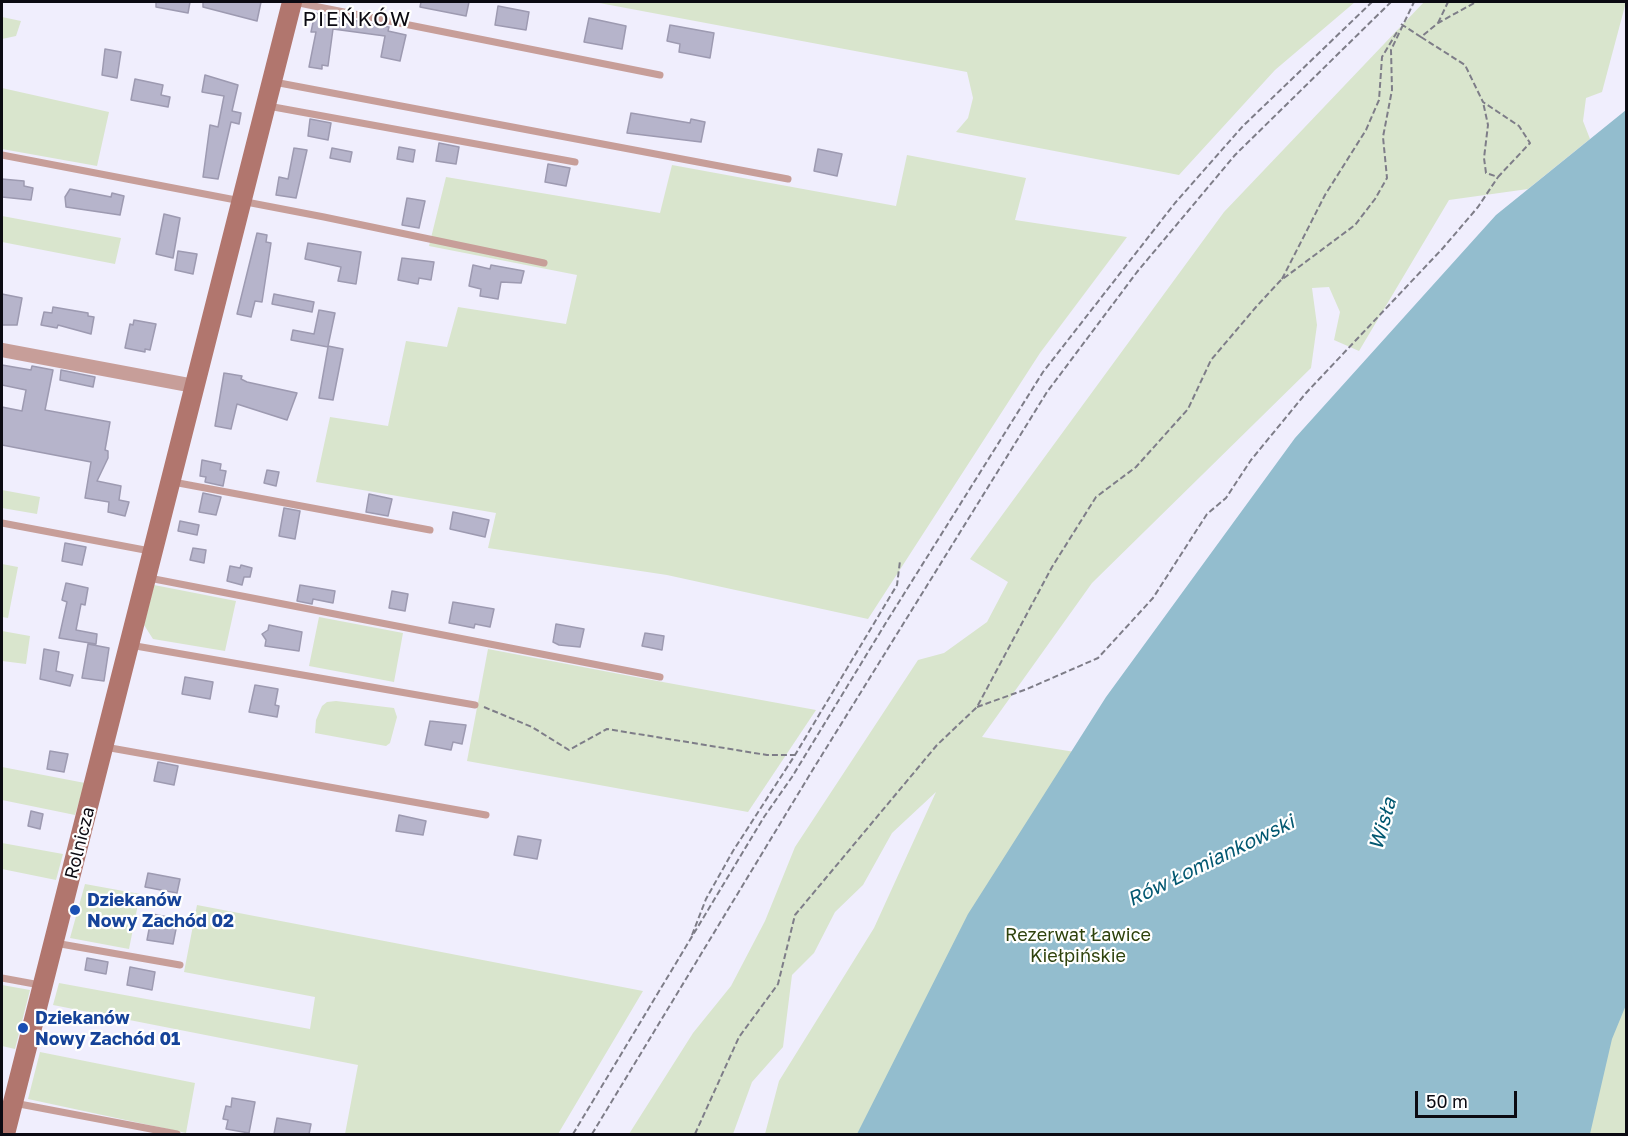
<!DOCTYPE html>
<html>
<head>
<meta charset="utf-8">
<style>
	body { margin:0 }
	#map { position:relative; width:1628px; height:1136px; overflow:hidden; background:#f0eefd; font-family:"Golos Text",sans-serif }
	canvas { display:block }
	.frame { position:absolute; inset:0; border:3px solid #0b0a12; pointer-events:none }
	.scale { position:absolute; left:1415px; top:1091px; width:102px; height:27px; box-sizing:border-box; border:3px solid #0b0a12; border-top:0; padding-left:8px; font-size:18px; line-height:21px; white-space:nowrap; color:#0b0a12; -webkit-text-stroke:4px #fff; paint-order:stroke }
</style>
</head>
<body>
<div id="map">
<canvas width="1628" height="1136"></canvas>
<div class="frame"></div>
<div class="scale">50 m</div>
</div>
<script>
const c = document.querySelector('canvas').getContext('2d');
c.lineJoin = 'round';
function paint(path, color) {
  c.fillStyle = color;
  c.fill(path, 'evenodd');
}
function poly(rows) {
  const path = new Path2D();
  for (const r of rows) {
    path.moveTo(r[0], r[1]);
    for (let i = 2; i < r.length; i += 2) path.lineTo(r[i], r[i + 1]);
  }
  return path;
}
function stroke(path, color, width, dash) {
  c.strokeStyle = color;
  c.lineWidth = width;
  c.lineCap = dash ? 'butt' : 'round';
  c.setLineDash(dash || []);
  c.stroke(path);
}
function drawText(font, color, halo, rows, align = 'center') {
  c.font = font + ' "Golos Text",sans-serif';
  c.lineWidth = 4.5;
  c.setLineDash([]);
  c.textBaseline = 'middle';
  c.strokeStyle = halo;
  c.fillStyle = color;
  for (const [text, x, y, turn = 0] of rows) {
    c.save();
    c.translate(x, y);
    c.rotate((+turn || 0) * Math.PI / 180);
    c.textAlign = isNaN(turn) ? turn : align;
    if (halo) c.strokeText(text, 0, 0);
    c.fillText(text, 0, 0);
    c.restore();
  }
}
paint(poly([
	[594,2,1355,2,1275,70,1179,175,956,132,968,118,973,98,967,72],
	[1424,2,1626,2,1602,92,1586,98,1583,121,1590,139,1528,189,1449,200,1359,351,1334,340,1340,312,1329,287,1312,288,1317,325,1311,368,1092,583,982,737,1471,816,1626,844,1626,1134,765,1134,779,1081,874,928,936,792,892,833,863,885,835,912,814,953,792,975,783,1047,752,1082,733,1134,629,1134,693,1033,731,986,765,921,795,847,918,660,944,653,987,622,1008,582,970,559,1224,212],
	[2,17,21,21,16,36,2,39],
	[2,88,109,112,97,166,2,149],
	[907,155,1026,178,1015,220,1127,237,1040,353,868,619,667,575,488,548,496,513,316,482,330,417,388,426,406,341,447,347,458,307,566,324,577,275,429,246,446,177,660,213,672,165,896,206],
	[2,216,121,238,115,264,2,242],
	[2,490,40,497,37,514,2,508],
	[2,564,18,567,8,618,2,617],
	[154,585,236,601,225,651,153,639,144,625],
	[319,617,403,633,394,682,309,666],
	[2,631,30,636,26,664,2,661],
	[488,649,630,676,816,710,748,812,467,761],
	[336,701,394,708,397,717,390,743,386,746,315,733,316,720,322,706,327,702],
	[2,767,85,783,75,815,2,800],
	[2,843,63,854,56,880,2,869],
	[85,884,140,894,129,949,70,938],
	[197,905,312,927,643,991,558,1134,345,1134,358,1065,53,1005,59,983,310,1029,315,997,184,972],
	[2,985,30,990,15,1049,2,1046],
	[40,1052,195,1083,186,1133,28,1099]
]), '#d9e5cd');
paint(poly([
	[1626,110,1626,1005,1612,1039,1590,1134,857,1134,968,914,1106,697,1295,438,1496,215]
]), '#93bdce');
const building = poly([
	[156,2,190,2,188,13,156,7,156,2],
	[203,2,261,2,257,21,203,7,203,2],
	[421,2,469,2,466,16,420,7,421,2],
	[498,6,529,12,526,30,495,25,498,6],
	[315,13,389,27,388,31,406,35,400,61,381,57,385,36,333,29,328,66,322,65,322,69,309,67,316,32,311,32,315,13],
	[589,18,626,26,622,49,584,42,589,18],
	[670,25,714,33,710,58,679,52,680,44,667,41,670,25],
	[105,49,121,52,117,78,102,75,105,49],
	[205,75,238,85,232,111,241,113,239,124,231,122,218,179,203,177,210,125,218,127,224,96,202,92,205,75],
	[135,79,163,85,161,95,170,97,168,107,131,100,135,79],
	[631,113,690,123,691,119,705,122,701,142,627,133,631,113],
	[310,119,331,123,328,140,308,136,310,119],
	[439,143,459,147,456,164,436,161,439,143],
	[399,147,415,150,413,162,397,159,399,147],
	[294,148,307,150,296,198,276,195,279,177,288,179,294,148],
	[332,148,352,152,350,162,330,158,332,148],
	[818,149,842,154,837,176,814,171,818,149],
	[548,164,570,168,566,186,545,182,548,164],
	[2,179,24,181,24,186,33,188,31,200,2,197,2,179],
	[70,189,111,197,112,193,124,196,120,215,66,207,65,197,70,189],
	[407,198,425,201,419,228,402,225,407,198],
	[164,214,180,218,173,258,156,254,164,214],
	[257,233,267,235,266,242,271,243,262,302,255,301,251,317,237,314,257,233],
	[308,243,361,252,356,284,338,281,341,267,305,259,308,243],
	[178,251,197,254,193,274,175,270,178,251],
	[402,258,434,262,431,280,419,278,418,284,398,280,402,258],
	[473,265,490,269,491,265,524,271,521,283,501,282,498,299,480,296,481,289,469,286,473,265],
	[2,294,22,298,17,325,2,325,2,294],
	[274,294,314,302,312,312,272,304,274,294],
	[53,307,88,313,88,316,94,317,91,334,58,325,57,328,41,325,44,312,52,313,53,307],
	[319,310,335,313,328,346,343,349,333,400,319,398,328,347,291,340,293,330,314,334,319,310],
	[134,320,156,324,150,350,145,349,145,352,125,348,130,324,133,325,134,320],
	[2,365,31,370,32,366,53,370,45,410,110,422,105,450,108,451,108,458,97,481,121,486,119,500,129,502,125,516,108,512,109,502,85,498,91,462,2,445,2,407,22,411,26,390,2,385,2,365],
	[61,370,95,377,93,387,60,380,61,370],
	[224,373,242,376,241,379,247,382,297,393,287,420,237,404,231,429,215,426,224,373],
	[202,460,221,464,220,470,226,471,223,486,205,482,206,477,200,476,202,460],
	[267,470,279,472,276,486,264,483,267,470],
	[203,493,221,497,216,515,199,512,203,493],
	[369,494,392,499,388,516,366,512,369,494],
	[284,508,300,511,295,539,279,536,284,508],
	[453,512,489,520,485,537,450,529,453,512],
	[180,521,199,525,197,535,178,531,180,521],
	[65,543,86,547,82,565,62,561,65,543],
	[193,548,206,550,204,563,190,560,193,548],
	[241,565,252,568,250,577,244,577,242,585,227,581,230,566,240,568,241,565],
	[66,583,88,588,85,605,81,604,76,630,97,634,96,644,59,638,67,602,62,600,66,583],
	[300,585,335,591,333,603,313,599,312,604,297,601,300,585],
	[392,591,408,594,405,611,389,608,392,591],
	[453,602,494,609,490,627,475,624,474,628,449,623,453,602],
	[556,624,584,629,580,647,559,645,553,642,556,624],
	[269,625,302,632,299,651,265,646,266,640,262,634,268,630,269,625],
	[645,633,664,636,662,650,642,646,645,633],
	[88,644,109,648,104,681,82,678,88,644],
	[44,649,59,652,56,671,73,675,70,686,40,679,44,649],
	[185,677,213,682,210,699,182,694,185,677],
	[255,685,278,689,275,705,279,706,277,717,249,712,255,685],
	[430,721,466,725,462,744,453,742,451,750,425,745,430,721],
	[50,751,68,754,64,772,47,769,50,751],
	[158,762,178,766,174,785,154,781,158,762],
	[31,811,43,814,40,829,28,826,31,811],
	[399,815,426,821,423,835,396,831,399,815],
	[518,836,541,840,537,859,514,855,518,836],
	[148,873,180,879,177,893,145,887,148,873],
	[152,914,178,919,173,944,147,940,152,914],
	[87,958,108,962,106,974,85,970,87,958],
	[130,967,155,972,152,990,127,985,130,967],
	[232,1098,255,1102,249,1133,226,1129,228,1120,223,1119,226,1106,231,1107,232,1098],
	[277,1118,311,1124,309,1134,274,1134,277,1118]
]);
paint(building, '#b6b4cb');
stroke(building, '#9d9ab1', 1.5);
stroke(poly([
	[1438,23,1448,2],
	[1401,24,1421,37,1438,23,1476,2],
	[1421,37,1465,65,1483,102,1519,126,1530,143,1498,177,1486,173,1484,158,1488,125,1483,102],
	[1282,279,1325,195,1366,130,1379,100,1382,57,1397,32],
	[484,707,532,727,569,750,607,729,767,755,795,755],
	[977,707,1027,689,1098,658,1153,598,1207,514,1226,498,1251,460,1306,393,1443,248,1478,207,1498,177],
	[692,935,706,899,733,851,795,755,897,585,900,561],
	[573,1134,764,817,792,777,887,621,1043,372,1175,203,1243,126,1372,2],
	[592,1134,812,771,1047,392,1137,272,1235,155,1391,2],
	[695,1134,739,1037,778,984,795,915,937,745,977,707,1052,567,1096,497,1136,467,1188,409,1211,360,1256,307,1280,281,1355,225,1375,199,1387,178,1383,137,1392,90,1391,50,1414,2]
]), '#7e7d88', 2, [6, 3]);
stroke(poly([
	[294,2,660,75],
	[274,82,788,179],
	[268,106,575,162],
	[2,155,324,217,544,263],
	[173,482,430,530],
	[2,523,150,551],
	[149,578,660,677],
	[130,645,475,705],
	[105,747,486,815],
	[55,943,180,965],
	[2,978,40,985],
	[14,1103,177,1134]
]), '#c79e99', 7);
stroke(poly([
	[2,350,194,386]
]), '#c79e99', 14);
stroke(poly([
	[5,1134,292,2]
]), '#b1766e', 20);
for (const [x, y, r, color] of [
	[75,910,6,"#1a4fb4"],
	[23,1028,6,"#1a4fb4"]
]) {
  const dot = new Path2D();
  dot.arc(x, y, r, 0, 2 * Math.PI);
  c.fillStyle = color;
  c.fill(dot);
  stroke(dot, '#fff', 2);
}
drawText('18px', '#0b0a12', '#fff', [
	["Rolnicza",80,843,-76]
]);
drawText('bold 18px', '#164399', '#fff', [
	["Dziekanów",87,900],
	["Nowy Zachód 02",87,921],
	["Dziekanów",35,1018],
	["Nowy Zachód 01",35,1039]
], 'left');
drawText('18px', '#2f420c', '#fff', [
	["Rezerwat Ławice",1078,935],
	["Kiełpińskie",1078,956]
]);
drawText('italic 20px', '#035871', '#fff', [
	["Wisła",1383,824,-74],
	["Rów Łomiankowski",1211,861,-26]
]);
c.letterSpacing = '1.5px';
drawText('21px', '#0b0a12', '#fff', [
	["PIEŃKÓW",357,19]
]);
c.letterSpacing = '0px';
</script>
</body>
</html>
